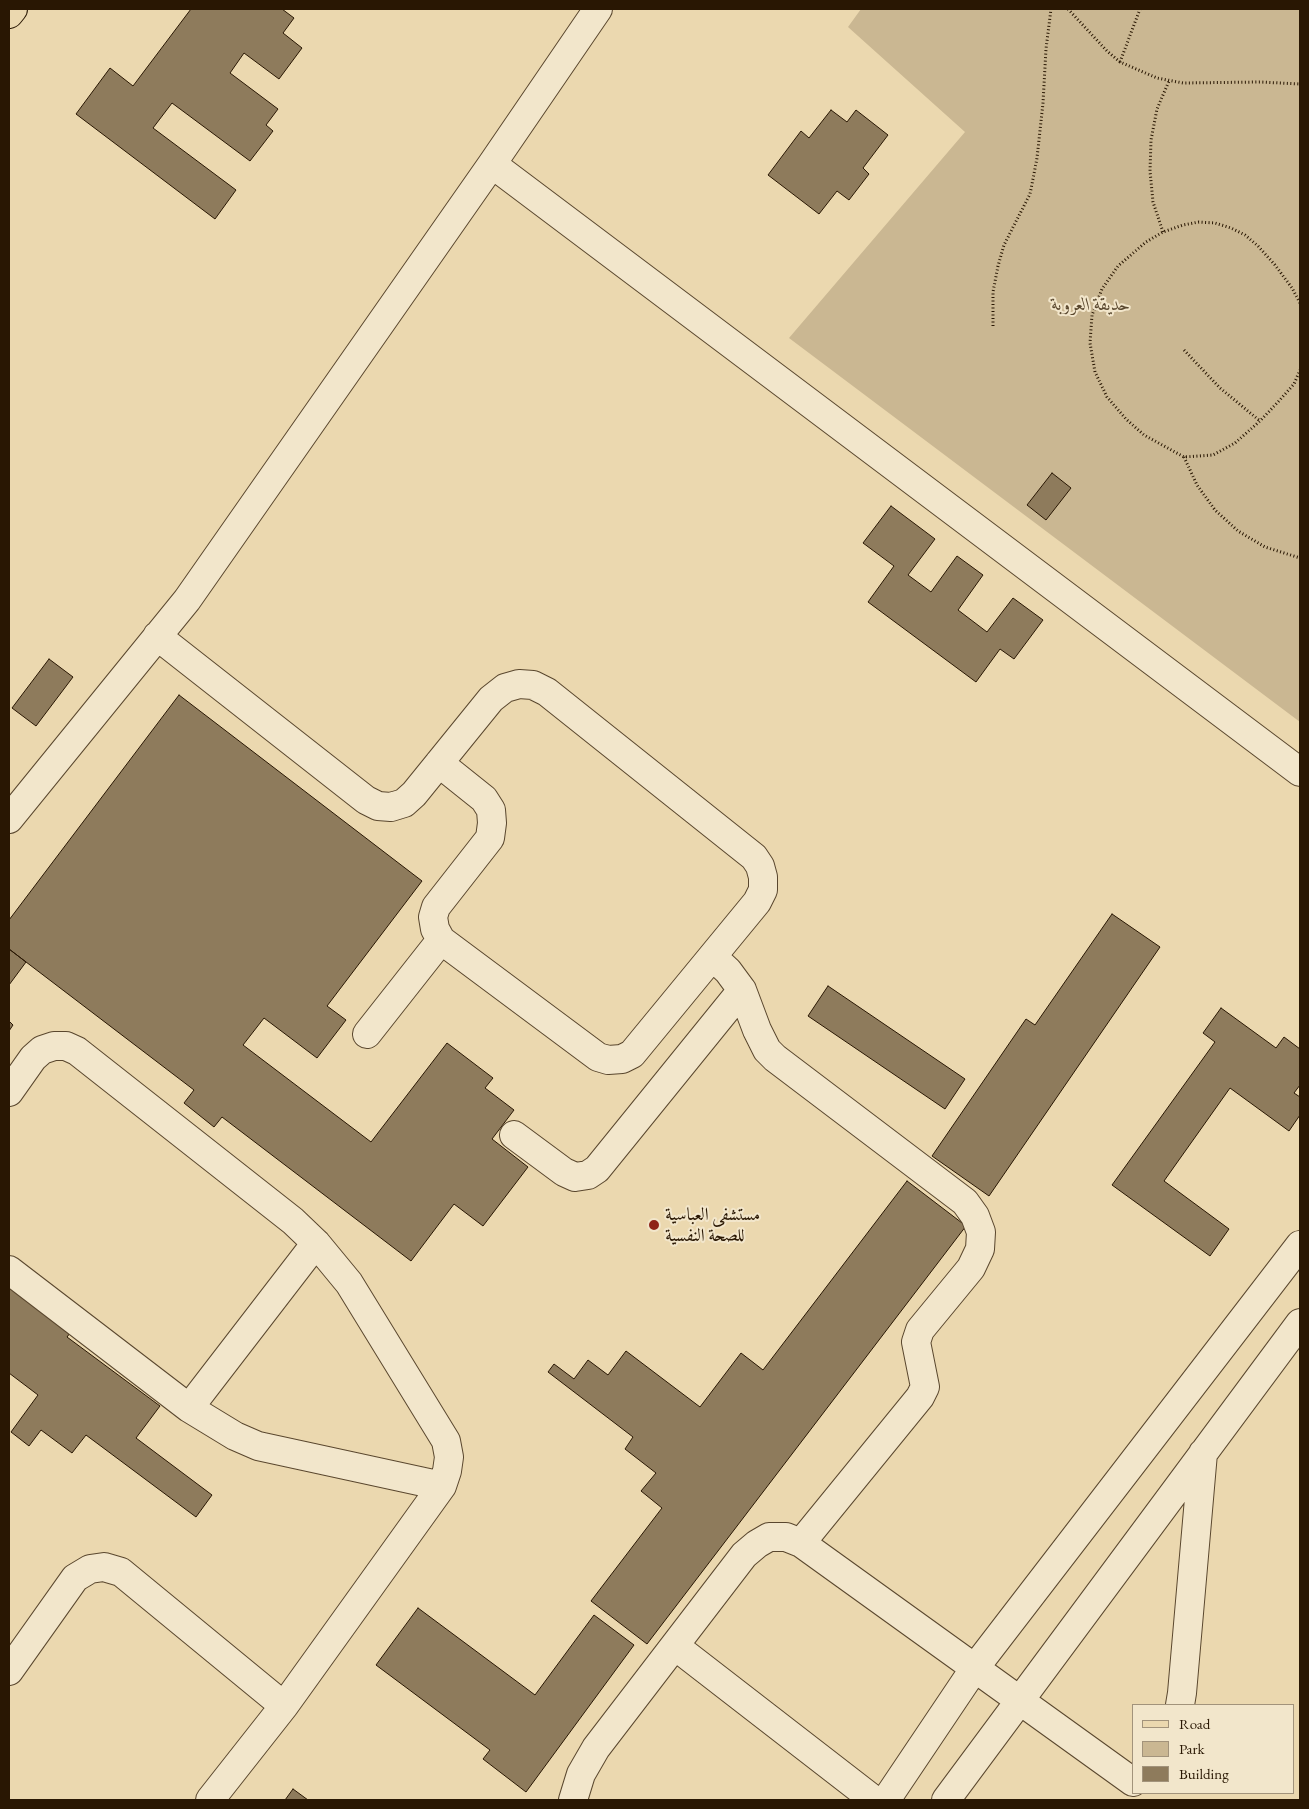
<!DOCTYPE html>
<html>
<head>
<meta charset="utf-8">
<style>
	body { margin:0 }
	#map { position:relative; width:1309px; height:1809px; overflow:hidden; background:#ebd8af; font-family:"EB Garamond",serif }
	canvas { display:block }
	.frame { position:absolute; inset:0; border:10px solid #291703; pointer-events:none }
	.legend { position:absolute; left:1132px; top:1704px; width:162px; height:90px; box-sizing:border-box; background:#f2e6cb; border:1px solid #a2937b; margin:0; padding:6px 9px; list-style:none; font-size:15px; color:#291703 }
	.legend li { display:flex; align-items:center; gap:10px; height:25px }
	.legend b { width:25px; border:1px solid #a2937b }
</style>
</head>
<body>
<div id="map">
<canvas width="1309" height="1809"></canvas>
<div class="frame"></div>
<ul class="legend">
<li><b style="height:6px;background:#ebd8af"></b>Road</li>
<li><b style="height:14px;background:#cab792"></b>Park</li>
<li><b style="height:14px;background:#8e7b5c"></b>Building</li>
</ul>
</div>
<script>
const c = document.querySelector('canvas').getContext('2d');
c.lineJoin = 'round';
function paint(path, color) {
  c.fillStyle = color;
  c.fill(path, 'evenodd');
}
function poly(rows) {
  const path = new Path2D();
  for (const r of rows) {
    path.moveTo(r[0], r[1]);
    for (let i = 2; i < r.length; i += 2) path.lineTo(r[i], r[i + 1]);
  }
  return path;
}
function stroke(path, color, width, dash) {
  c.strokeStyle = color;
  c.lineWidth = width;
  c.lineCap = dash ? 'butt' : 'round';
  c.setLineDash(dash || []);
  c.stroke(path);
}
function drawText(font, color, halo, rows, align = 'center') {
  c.font = font + ' "EB Garamond",Amiri,serif';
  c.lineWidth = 4;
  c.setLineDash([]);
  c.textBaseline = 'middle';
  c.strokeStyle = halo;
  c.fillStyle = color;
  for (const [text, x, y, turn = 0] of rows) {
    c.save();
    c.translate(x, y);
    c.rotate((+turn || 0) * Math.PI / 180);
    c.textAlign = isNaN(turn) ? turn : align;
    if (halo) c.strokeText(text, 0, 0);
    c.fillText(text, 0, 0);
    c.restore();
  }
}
paint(poly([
	[861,9,1300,9,1300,722,789,338,965,132,848,27]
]), '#cab792');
const building = poly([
	[191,9,282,9,294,18,283,33,302,48,279,79,244,53,230,73,278,109,266,125,273,131,250,161,172,103,153,128,236,190,215,219,76,114,110,68,133,86,191,9],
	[831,110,847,122,856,110,888,135,863,168,869,174,849,200,837,191,819,214,768,175,801,131,809,138,831,110],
	[1052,473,1071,488,1046,520,1027,505,1052,473],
	[891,506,935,539,908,575,931,592,957,556,983,575,958,610,987,632,1013,598,1043,620,1014,659,1000,649,976,682,868,602,894,566,863,543,891,506],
	[49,659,73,677,36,726,12,708,49,659],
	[179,695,422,881,327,1006,346,1020,317,1058,264,1018,243,1045,371,1142,447,1043,493,1078,485,1088,514,1110,492,1139,528,1167,483,1226,454,1204,411,1261,222,1117,214,1127,184,1103,194,1090,9,949,9,920,179,695],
	[1112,914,1160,947,989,1196,932,1156,1026,1019,1035,1025,1112,914],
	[9,949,26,962,9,985,9,949],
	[828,986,965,1079,945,1109,808,1016,828,986],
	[1221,1008,1276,1048,1284,1037,1300,1049,1300,1085,1294,1093,1300,1097,1300,1115,1289,1131,1230,1088,1164,1181,1229,1229,1210,1256,1112,1185,1215,1042,1203,1033,1221,1008],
	[9,1021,13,1025,9,1031,9,1021],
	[907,1181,966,1226,647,1644,591,1601,662,1508,641,1491,656,1473,625,1449,633,1437,548,1372,554,1364,574,1379,588,1360,608,1375,626,1351,700,1407,741,1353,763,1370,907,1181],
	[9,1273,77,1324,67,1337,160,1406,136,1438,212,1495,196,1517,86,1435,72,1453,41,1430,29,1446,11,1432,38,1395,9,1373,9,1273],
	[418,1608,535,1695,594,1615,634,1645,526,1792,483,1759,490,1750,376,1665,418,1608],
	[293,1789,308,1800,285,1800,293,1789]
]);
paint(building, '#8e7b5c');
stroke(building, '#291703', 1);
const minor = poly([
	[492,164,1300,772],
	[157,636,366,800,378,806,391,807,404,803,414,794,491,699,505,688,519,684,533,685,547,692,754,857,760,866,763,877,763,890,757,902,632,1054,622,1059,608,1060,598,1057,441,940,435,929,433,917,436,907,490,838,492,823,491,810,484,799,439,763],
	[9,819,187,600,492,164,598,9],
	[713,957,728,971,742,990,757,1030,767,1050,775,1058,965,1202,975,1216,981,1232,980,1249,971,1268,920,1330,916,1342,925,1387,920,1397,801,1543],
	[367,1034,441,940],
	[9,1092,33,1058,42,1050,54,1046,66,1046,77,1051,293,1221,316,1243,349,1283,446,1441,449,1457,447,1471,442,1486,284,1706,210,1800],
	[514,1135,564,1172,575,1177,588,1175,597,1169,742,990],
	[9,1270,189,1408,235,1436,258,1446,442,1486],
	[189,1408,316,1243],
	[675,1646,874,1800],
	[9,1671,75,1578,90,1569,104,1567,121,1572,284,1706],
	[1180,1705,1182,1693,1203,1453],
	[573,1800,581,1774,596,1748,744,1555,757,1544,769,1537,786,1537,801,1543,1133,1782],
	[886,1800,974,1669,1300,1245],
	[946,1800,1300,1323]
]);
const major = poly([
	[9,14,13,9]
]);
stroke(minor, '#5a472e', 30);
stroke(major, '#291703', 30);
stroke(poly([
	[1068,9,1107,51,1120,62,1157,78,1183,83,1260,82,1300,84],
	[1120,62,1140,9],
	[1163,232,1153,202,1150,171,1151,140,1157,109,1169,81],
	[1300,303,1292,288,1275,265,1258,246,1245,235,1231,228,1215,223,1199,222,1183,225,1163,232,1146,242,1118,266,1102,289,1092,315,1090,343,1095,372,1107,397,1126,419,1144,435,1184,457,1213,455,1235,443,1260,421,1278,402,1294,384,1300,370],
	[993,326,993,292,998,266,1004,245,1030,194,1033,179,1037,158,1043,103,1046,49,1051,9],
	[1184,350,1220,388,1260,421],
	[1184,457,1197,485,1215,510,1238,531,1265,547,1300,558]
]), '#291703', 3, [1, 2.5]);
stroke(minor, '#f2e6cb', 28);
stroke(major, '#ebd8af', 28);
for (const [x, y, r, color] of [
	[654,1225,6,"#8f2418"]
]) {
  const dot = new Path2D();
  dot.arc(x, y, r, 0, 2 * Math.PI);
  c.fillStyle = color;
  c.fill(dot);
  stroke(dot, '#f2e6cb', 2);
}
drawText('italic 18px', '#59472e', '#f2e6cb', [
	["حديقة العروبة",1091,305]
]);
drawText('18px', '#291703', '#f2e6cb', [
	["مستشفى العباسية",665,1215],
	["للصحة النفسية",665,1236]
], 'left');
</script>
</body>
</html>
